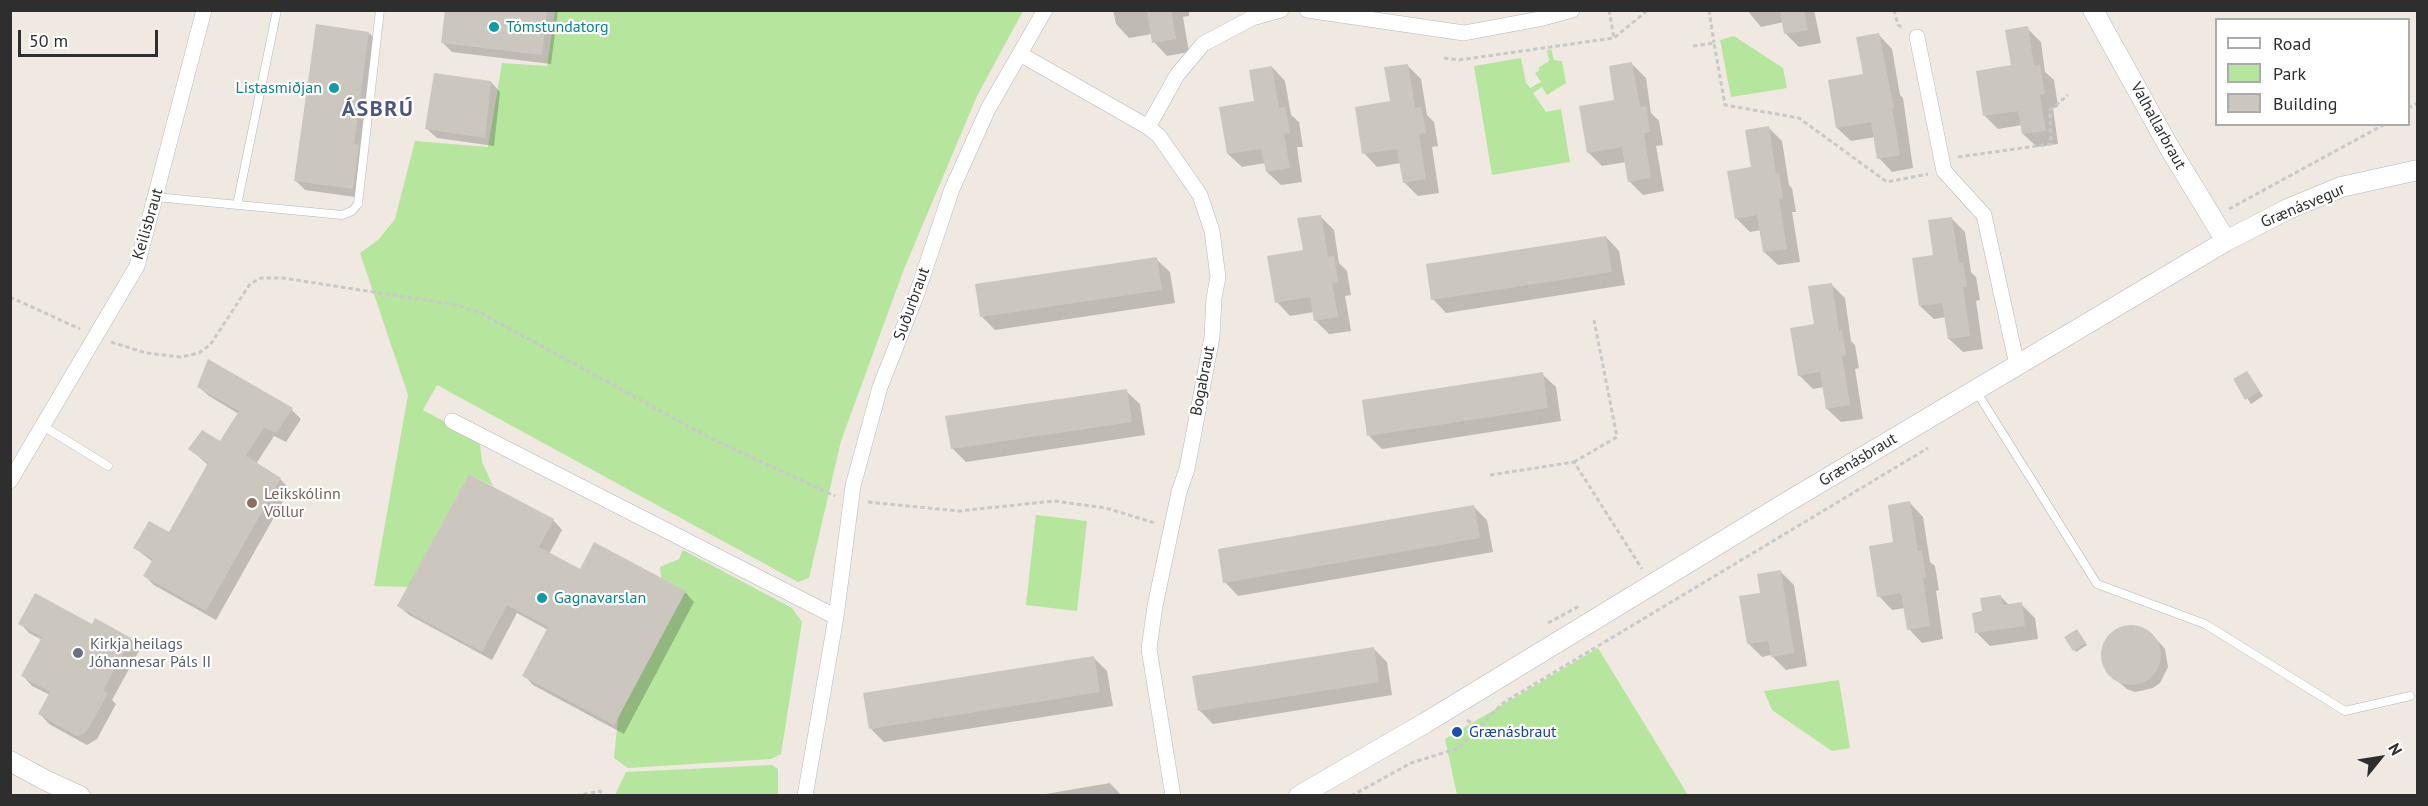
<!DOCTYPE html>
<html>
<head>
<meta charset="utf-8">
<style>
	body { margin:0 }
	#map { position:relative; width:2428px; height:806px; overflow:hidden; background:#efe9e1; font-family:"PT Sans",sans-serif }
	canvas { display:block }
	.frame { position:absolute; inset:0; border:12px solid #2e2e2e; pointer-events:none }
	.legend { position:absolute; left:2215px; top:18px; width:195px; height:108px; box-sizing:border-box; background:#fff; border:2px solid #ababab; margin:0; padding:8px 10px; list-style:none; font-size:18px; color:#2e2e2e }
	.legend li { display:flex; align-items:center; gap:12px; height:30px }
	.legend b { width:30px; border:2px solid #ababab }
	.north { position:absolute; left:2350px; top:728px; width:60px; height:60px; -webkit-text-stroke:4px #fff; paint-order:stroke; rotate:60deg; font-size:16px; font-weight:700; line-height:24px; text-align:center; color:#2e2e2e }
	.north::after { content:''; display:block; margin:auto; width:21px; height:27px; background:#2e2e2e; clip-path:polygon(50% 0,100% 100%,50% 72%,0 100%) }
	.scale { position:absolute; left:18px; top:30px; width:140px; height:27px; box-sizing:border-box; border:3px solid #2e2e2e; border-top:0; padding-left:8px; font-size:18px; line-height:21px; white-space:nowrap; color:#2e2e2e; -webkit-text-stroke:4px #fff; paint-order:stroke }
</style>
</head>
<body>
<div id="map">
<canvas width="2428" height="806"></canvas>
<div class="frame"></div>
<ul class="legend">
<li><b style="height:8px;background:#fff"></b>Road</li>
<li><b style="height:16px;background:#b6e59e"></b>Park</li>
<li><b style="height:16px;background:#cbc7bf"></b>Building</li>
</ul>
<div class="north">N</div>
<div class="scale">50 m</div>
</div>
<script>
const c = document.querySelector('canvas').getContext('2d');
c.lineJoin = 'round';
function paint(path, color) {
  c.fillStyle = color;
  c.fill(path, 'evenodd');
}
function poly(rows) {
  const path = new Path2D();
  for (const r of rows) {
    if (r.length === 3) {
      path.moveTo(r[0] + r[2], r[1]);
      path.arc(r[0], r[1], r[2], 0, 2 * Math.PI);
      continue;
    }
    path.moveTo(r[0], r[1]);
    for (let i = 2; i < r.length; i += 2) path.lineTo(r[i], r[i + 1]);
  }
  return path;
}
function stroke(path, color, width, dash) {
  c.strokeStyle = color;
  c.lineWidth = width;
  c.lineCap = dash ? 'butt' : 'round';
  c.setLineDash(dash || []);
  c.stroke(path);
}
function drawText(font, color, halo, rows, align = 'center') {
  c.font = font + ' "PT Sans",sans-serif';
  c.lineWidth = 4.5;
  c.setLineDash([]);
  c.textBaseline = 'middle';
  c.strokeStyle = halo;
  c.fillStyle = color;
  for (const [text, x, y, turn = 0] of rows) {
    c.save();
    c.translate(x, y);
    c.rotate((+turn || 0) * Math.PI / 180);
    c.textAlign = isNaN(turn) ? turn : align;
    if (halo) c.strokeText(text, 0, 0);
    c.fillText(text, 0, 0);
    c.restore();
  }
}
paint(poly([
	[555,11,1023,11,977,96,904,269,841,441,809,578,798,582,437,385,423,410,475,438,480,445,482,462,493,486,469,474,408,587,374,586,408,395,360,253,378,240,395,219,415,141,488,147,502,63,547,66],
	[1734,36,1783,68,1787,88,1731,97,1720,40],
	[1551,49,1554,60,1562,61,1566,83,1547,95,1542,87,1533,93,1546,112,1561,109,1570,162,1492,175,1474,66,1521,58,1526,83,1530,88,1541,82,1535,73,1540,70,1538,68,1549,61,1547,50],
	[1036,515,1087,521,1077,611,1026,605],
	[683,550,792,608,802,622,781,754,771,759,628,768,614,758,618,718,685,591,661,578,660,567,679,559],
	[1598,648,1688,795,1457,795,1445,739],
	[1839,680,1850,748,1832,751,1772,710,1764,691],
	[772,765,778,769,778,795,615,795,626,772]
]), '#b6e59e');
paint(poly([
	[447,10,558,10,551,64,452,52,442,42],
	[1113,10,1189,10,1189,16,1183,17,1189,52,1167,56,1154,42,1152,34,1129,38,1116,24],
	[1747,10,1814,10,1821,43,1799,47,1786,34,1784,22,1761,27],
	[2027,28,2041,42,2045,72,2054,80,2058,107,2053,108,2058,144,2037,147,2023,134,2022,125,1998,129,1984,115,2012,66],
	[369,33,378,42,363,152,367,156,362,198,305,190,296,181],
	[1879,35,1892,49,1900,95,1903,98,1913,168,1892,172,1879,158,1875,137,1851,141,1837,128,1830,81,1864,76],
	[1632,64,1646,78,1651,113,1659,121,1663,145,1656,146,1664,191,1643,195,1629,181,1626,162,1602,166,1588,152],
	[1407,65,1421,79,1427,115,1434,122,1438,146,1432,147,1439,193,1418,196,1404,182,1401,163,1377,167,1364,153,1392,103],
	[1272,67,1285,81,1291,115,1299,122,1303,147,1297,147,1302,182,1281,185,1267,172,1265,163,1242,167,1228,154],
	[491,82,500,92,494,146,437,138,427,129],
	[1768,127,1782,141,1789,185,1792,188,1796,212,1792,212,1800,262,1778,265,1764,252,1761,230,1750,232,1736,218],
	[1320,216,1334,230,1339,263,1347,271,1351,295,1345,296,1351,331,1329,334,1315,320,1314,312,1290,316,1277,302,1305,251],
	[1951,218,1965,232,1971,272,1976,277,1980,300,1976,301,1983,349,1963,352,1949,339,1946,317,1934,319,1920,306,1935,256],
	[1606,237,1619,251,1625,285,1446,313,1433,299],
	[1156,259,1170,272,1175,303,995,330,982,317],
	[1831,284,1845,298,1851,341,1855,345,1859,368,1855,369,1863,419,1841,422,1827,409,1824,387,1813,389,1799,375],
	[2247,373,2263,396,2251,404,2235,380],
	[1542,374,1556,387,1561,421,1382,449,1369,436],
	[199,387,292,410,301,419,286,442,274,436,256,464,280,479,290,489,216,620,154,585,145,576,153,562,135,548,169,534,208,465,190,449,220,443,239,414,209,396],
	[1126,391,1140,404,1145,435,966,462,952,448],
	[1910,503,1923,517,1930,562,1935,566,1939,590,1936,591,1943,639,1922,643,1909,629,1905,608,1892,610,1879,596],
	[1474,507,1487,520,1493,552,1238,596,1225,582],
	[553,520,562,530,549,554,580,571,685,592,694,602,624,734,533,685,524,675,548,630,517,613,492,660,409,615,399,606],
	[1781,572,1794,585,1807,666,1786,670,1771,655,1762,657,1748,643,1762,594],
	[2001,597,2010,606,2021,604,2035,618,2038,639,1990,646,1977,633,1983,612],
	[96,621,131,639,140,649,112,700,116,704,97,739,87,745,49,724,40,714,50,695,32,686,23,676,42,640,29,633,20,623,93,626],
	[2134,626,2143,629,2159,642,2165,649,2168,667,2160,683,2153,688,2135,692,2127,689,2110,675,2105,667,2101,652,2108,638,2115,631],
	[2079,633,2087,645,2076,652,2066,638],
	[1373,648,1387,662,1392,695,1213,724,1199,710],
	[1094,658,1107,671,1113,706,884,742,871,729],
	[1110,783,1122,796,1034,796]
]), '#0003');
paint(poly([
	[445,10,547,10,542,55,441,43],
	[1147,10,1171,10,1176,39,1152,43],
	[1780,10,1804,10,1808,30,1784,34],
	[316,24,369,32,354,144,359,145,353,189,294,181],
	[2028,26,2034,66,2040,65,2045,94,2040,95,2046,131,2022,134,2018,111,1983,116,1976,71,2011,65,2005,30],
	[1879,33,1894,108,1892,108,1900,155,1877,159,1871,122,1836,128,1828,80,1863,74,1856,37],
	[1632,62,1640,107,1646,106,1650,132,1644,133,1651,178,1628,182,1622,147,1587,153,1579,106,1614,100,1609,66],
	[1408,64,1415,108,1421,107,1426,133,1419,134,1426,179,1403,183,1397,149,1362,154,1355,107,1390,101,1384,67],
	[1272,66,1279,108,1285,107,1290,133,1284,134,1290,168,1266,172,1261,149,1227,154,1219,107,1254,101,1249,70],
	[434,73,491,81,485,138,425,129],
	[1769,126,1776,174,1779,173,1783,198,1779,199,1787,249,1763,252,1757,215,1735,219,1727,171,1751,167,1745,130],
	[1321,215,1328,257,1334,256,1338,282,1332,283,1338,317,1314,321,1310,297,1275,303,1267,256,1303,250,1297,218],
	[1952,217,1959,263,1963,262,1967,287,1963,287,1970,336,1948,339,1942,303,1919,306,1912,258,1933,255,1928,220],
	[1606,236,1612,272,1431,300,1426,264],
	[1157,257,1162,290,980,317,975,284],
	[1832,283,1839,331,1842,330,1846,355,1842,356,1850,405,1826,409,1820,372,1798,376,1790,328,1814,324,1808,286],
	[208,359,293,408,276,433,264,427,246,456,281,478,206,611,143,576,153,559,133,548,149,521,169,532,208,463,188,449,202,430,220,441,239,411,197,387],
	[2247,371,2260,391,2245,400,2233,379],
	[1543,372,1548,408,1367,436,1362,400],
	[1127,389,1132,422,951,449,945,416],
	[469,474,554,519,539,547,580,569,594,542,686,591,614,725,522,676,548,627,507,605,482,652,397,606],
	[1910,501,1918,551,1922,551,1926,577,1923,578,1930,626,1907,630,1901,593,1877,597,1869,546,1893,542,1888,505],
	[1474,505,1480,538,1223,583,1218,549],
	[1781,570,1794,653,1771,657,1768,641,1747,644,1739,596,1760,593,1757,574],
	[35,593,92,624,95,618,131,638,103,691,108,693,88,730,82,735,76,736,71,733,38,714,50,692,21,676,42,637,18,624],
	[2001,595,2003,605,2022,602,2025,626,1975,633,1972,613,1982,611,1980,598],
	[2131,655,30],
	[2077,629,2086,643,2073,651,2064,637],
	[1374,647,1379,682,1198,711,1192,676],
	[1094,656,1100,692,869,729,863,693]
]), '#cbc7bf');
const service = poly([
	[156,197,342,215,352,211,358,204,380,10],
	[237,205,277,10],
	[1976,391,2097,584,2205,624,2345,711,2410,696],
	[43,426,108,466]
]);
const minor = poly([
	[1307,10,1464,33,1539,19,1572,10],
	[1917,37,1944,171,1984,215,2017,365],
	[1020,54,1148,127,1159,136,1200,195,1212,231,1218,277,1214,298,1212,337,1187,469,1179,492,1155,606,1149,649,1173,796],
	[1148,127,1177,75,1203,44,1252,18,1281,10],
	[452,421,836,617],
	[10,481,137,266,204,10],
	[805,796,836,617,853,486,880,387,916,296,952,189,988,109,1045,10]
]);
const tertiary = poly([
	[2093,10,2169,147,2226,241],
	[10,761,47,781,80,796],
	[1299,796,1425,723,1789,501,2226,241,2288,209,2341,187,2418,170]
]);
stroke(service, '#b4b7c1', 9);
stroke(minor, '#b4b7c1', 16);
stroke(tertiary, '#b4b7c1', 21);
stroke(poly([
	[1609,10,1614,38],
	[1709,10,1714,43],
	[1894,10,1898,25,1903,28],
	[1693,46,1714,43,1725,105,1799,118,1887,182,1928,174],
	[1444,58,1459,60,1614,38,1648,10],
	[2408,108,2418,103],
	[1958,157,2051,144,2050,110,2068,95],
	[2229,209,2385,124],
	[10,297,80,329],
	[111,342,146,353,181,357,199,353,210,345,250,284,261,278,283,278,457,305,481,313,710,438,835,496],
	[1574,462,1617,437,1594,320],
	[1490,475,1574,462,1642,569],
	[868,502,959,511,1054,501,1106,508,1155,523],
	[1548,623,1581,605],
	[1467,720,1478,727],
	[576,796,600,791,606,796],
	[1351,796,1411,763,1459,748,1503,703,1928,448]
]), '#c9c9c9', 3, [4.5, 3]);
stroke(service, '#fff', 8);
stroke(minor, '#fff', 15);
stroke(tertiary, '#fff', 20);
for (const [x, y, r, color] of [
	[494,27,6,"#0f9aa8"],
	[334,88,6,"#0f9aa8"],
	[252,503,6,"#8d6e63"],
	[542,598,6,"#0f9aa8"],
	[78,653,6,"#6b7280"],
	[1457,732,6,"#1a4fb4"]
]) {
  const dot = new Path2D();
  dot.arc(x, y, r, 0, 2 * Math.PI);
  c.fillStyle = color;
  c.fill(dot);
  stroke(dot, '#fff', 2);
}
drawText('16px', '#0d838f', '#fff', [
	["Tómstundatorg",506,27],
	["Listasmiðjan",322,88,"right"],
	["Gagnavarslan",554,598]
], 'left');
drawText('16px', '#2e2e2e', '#fff', [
	["Valhallarbraut",2158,126,61],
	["Grænásvegur",2303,206,-23],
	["Keilisbraut",148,224,-74],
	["Suðurbraut",912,304,-70],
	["Bogabraut",1203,381,-79],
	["Grænásbraut",1858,460,-31]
]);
drawText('16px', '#785e54', '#fff', [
	["Leikskólinn",264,494],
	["Völlur",264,512]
], 'left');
drawText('16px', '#5b616d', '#fff', [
	["Kirkja heilags",90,644],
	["Jóhannesar Páls II",90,662]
], 'left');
drawText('16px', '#164399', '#fff', [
	["Grænásbraut",1469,732]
], 'left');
c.letterSpacing = '1.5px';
drawText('bold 22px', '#4d5680', '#fff', [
	["ÁSBRÚ",378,110]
]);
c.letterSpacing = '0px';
</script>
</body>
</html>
